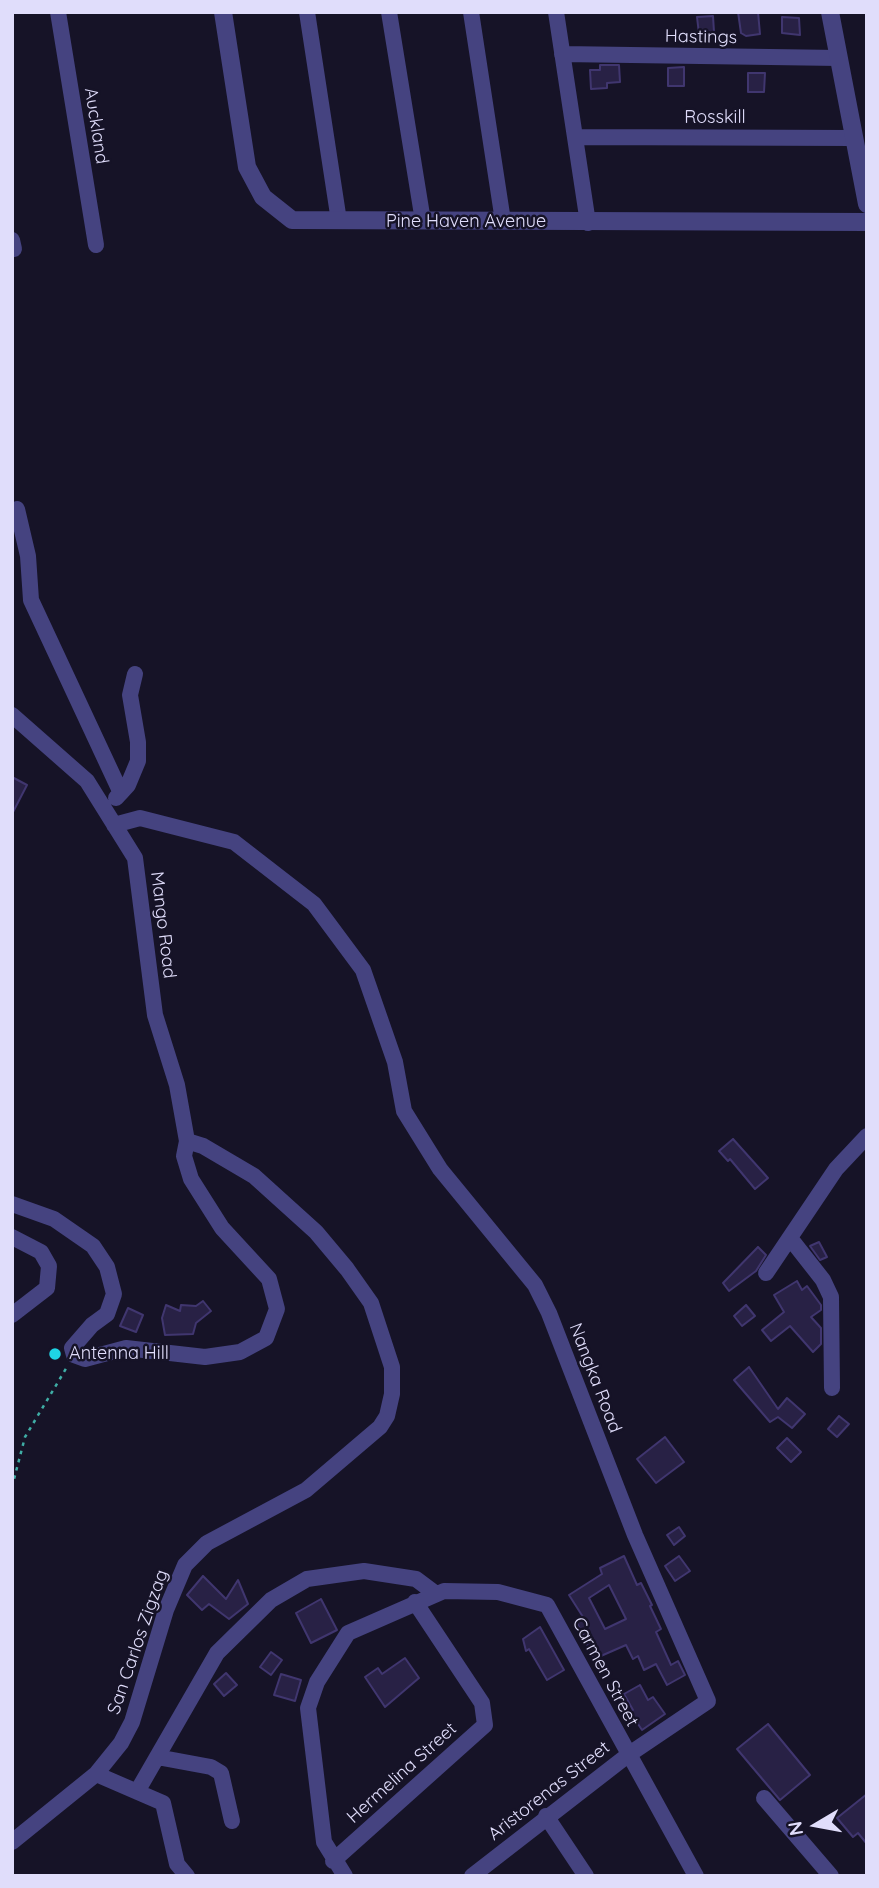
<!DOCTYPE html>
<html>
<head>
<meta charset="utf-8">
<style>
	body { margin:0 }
	#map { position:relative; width:879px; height:1888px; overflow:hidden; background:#161327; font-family:Quicksand,sans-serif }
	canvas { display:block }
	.frame { position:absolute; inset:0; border:14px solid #e0ddfb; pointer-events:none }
	.north { position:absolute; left:781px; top:1790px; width:70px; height:70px; -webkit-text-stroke:5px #161327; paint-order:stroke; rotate:260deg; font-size:19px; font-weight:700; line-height:28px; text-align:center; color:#e0ddfb }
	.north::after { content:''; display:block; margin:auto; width:24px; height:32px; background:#e0ddfb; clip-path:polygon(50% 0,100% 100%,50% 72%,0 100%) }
</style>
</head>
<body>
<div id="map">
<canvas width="879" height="1888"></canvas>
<div class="frame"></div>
<div class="north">N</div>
</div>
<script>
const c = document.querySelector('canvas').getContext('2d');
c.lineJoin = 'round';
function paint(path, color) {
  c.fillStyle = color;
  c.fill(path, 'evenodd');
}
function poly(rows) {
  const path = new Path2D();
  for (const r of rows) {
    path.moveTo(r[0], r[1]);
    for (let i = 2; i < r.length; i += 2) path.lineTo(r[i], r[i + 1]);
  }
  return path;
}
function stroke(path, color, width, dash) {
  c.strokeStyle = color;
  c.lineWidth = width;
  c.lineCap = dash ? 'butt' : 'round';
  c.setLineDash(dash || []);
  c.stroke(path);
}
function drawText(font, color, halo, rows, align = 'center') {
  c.font = font + ' Quicksand,sans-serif';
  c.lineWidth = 5;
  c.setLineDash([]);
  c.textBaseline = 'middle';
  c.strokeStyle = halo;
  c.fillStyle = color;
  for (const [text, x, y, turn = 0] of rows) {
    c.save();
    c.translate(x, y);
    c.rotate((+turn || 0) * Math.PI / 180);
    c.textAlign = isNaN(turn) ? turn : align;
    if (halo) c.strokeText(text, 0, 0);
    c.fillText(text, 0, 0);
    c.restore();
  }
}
const building = poly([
	[738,12,758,12,760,34,746,36,741,33,738,12],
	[713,16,714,32,699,34,697,17,713,16],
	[782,17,799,18,800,35,782,33,782,17],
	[600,65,619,65,620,82,607,83,607,88,591,89,590,70,600,70,600,65],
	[684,67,684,86,668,86,668,68,684,67],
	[748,73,765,73,764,92,748,92,748,73],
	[12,777,27,785,12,814,12,777],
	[733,1139,768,1178,755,1189,730,1159,728,1161,719,1151,733,1139],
	[819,1242,827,1257,820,1260,810,1246,819,1242],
	[758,1247,766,1255,756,1271,729,1291,723,1283,758,1247],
	[797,1281,802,1290,807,1286,821,1305,821,1310,811,1317,821,1328,821,1344,813,1352,790,1326,771,1341,762,1330,784,1312,774,1295,797,1281],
	[203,1301,211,1311,196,1323,193,1334,165,1335,162,1318,166,1305,180,1311,181,1305,196,1306,203,1301],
	[746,1305,755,1316,742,1326,734,1316,746,1305],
	[128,1308,143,1315,136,1332,120,1326,128,1308],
	[749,1367,778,1409,787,1398,805,1414,792,1428,778,1417,770,1422,734,1380,749,1367],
	[839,1416,849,1424,837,1437,828,1429,839,1416],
	[665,1437,684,1462,656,1483,637,1459,665,1437],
	[787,1438,801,1452,791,1462,777,1448,787,1438],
	[679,1527,685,1536,674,1545,667,1535,679,1527],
	[624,1556,637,1585,641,1583,652,1605,650,1606,661,1629,656,1632,671,1665,678,1661,685,1675,667,1685,656,1664,644,1670,638,1656,633,1659,626,1645,594,1659,576,1621,583,1617,569,1595,602,1574,600,1568,624,1556],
	[609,1585,626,1619,605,1629,589,1598,609,1585],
	[679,1556,690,1571,675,1581,665,1566,679,1556],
	[203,1576,226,1599,238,1580,248,1604,229,1619,209,1604,202,1610,187,1595,203,1576],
	[321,1599,337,1630,311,1643,296,1613,321,1599],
	[540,1627,564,1670,547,1680,529,1649,526,1651,523,1639,540,1627],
	[271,1652,282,1660,271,1675,260,1667,271,1652],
	[405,1658,419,1678,385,1707,365,1677,378,1668,382,1674,405,1658],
	[226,1673,237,1685,224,1696,214,1684,226,1673],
	[281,1674,301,1680,295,1701,274,1695,281,1674],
	[640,1685,648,1700,653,1697,665,1714,642,1730,630,1712,633,1710,624,1694,640,1685],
	[768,1724,810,1775,780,1800,737,1749,768,1724],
	[867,1794,867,1844,858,1833,853,1837,837,1818,867,1794]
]);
paint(building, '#282145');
stroke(building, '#40366f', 2);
stroke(poly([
	[12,1487,25,1437,67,1367]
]), '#3fada5', 2.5, [3.5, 5]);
stroke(poly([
	[58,12,96,245],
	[307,12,339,221],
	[389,12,423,221],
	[471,12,503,221],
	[556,12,588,223],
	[562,54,839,58],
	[576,137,853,138],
	[12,240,14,249],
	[17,509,28,556,31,600,121,793],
	[12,715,87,781,135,858,155,1015,177,1085,187,1141],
	[116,798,128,785,138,761,138,742,130,695,135,674],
	[114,825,140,818,234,842,314,904,363,970,395,1062,404,1111,440,1169,535,1285,549,1313,635,1535,708,1701,628,1755,472,1876],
	[12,1204,54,1219,93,1246,107,1267,114,1294,107,1314,92,1325,72,1348,74,1355,85,1359,126,1348,205,1357,240,1352,266,1338,277,1309,269,1279,222,1228,191,1179,184,1156,187,1141,203,1146,254,1176,316,1232,347,1269,371,1303,392,1367,392,1394,387,1416,380,1427,306,1490,207,1543,185,1565,166,1610,132,1722,121,1743,96,1774,12,1842],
	[12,1237,41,1252,49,1266,47,1288,12,1315],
	[790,1238,823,1280,831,1297,832,1388],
	[766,1273,836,1169,867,1136],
	[157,1757,211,1767,221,1773,232,1821],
	[96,1774,163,1803,177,1864,187,1876],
	[138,1790,217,1653,271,1600,307,1579,364,1571,416,1579,436,1594],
	[764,1798,831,1876],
	[546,1816,586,1876],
	[333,1861,485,1725,482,1703,415,1602],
	[345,1876,324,1842,308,1708,317,1682,348,1633,444,1591,498,1592,547,1605,696,1876]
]), '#454380', 16);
stroke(poly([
	[223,12,247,167,263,197,292,220,867,222],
	[830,12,867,204]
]), '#454380', 18);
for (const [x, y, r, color] of [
	[55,1354,7,"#1fd4e5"]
]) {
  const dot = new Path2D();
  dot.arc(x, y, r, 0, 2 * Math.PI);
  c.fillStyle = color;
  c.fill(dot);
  stroke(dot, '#161327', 2.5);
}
drawText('18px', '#e0ddfb', '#161327', [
	["Hastings",701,37,1],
	["Rosskill",715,118],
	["Auckland",96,126,81],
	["Pine Haven Avenue",466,222],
	["Mango Road",163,925,83],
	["Nangka Road",595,1378,69],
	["San Carlos Zigzag",138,1642,-71],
	["Carmen Street",605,1672,62],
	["Hermelina Street",402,1773,-42],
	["Aristorenas Street",549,1791,-38]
]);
drawText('18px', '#e0ddfb', '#161327', [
	["Antenna Hill",69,1354]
], 'left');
</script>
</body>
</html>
